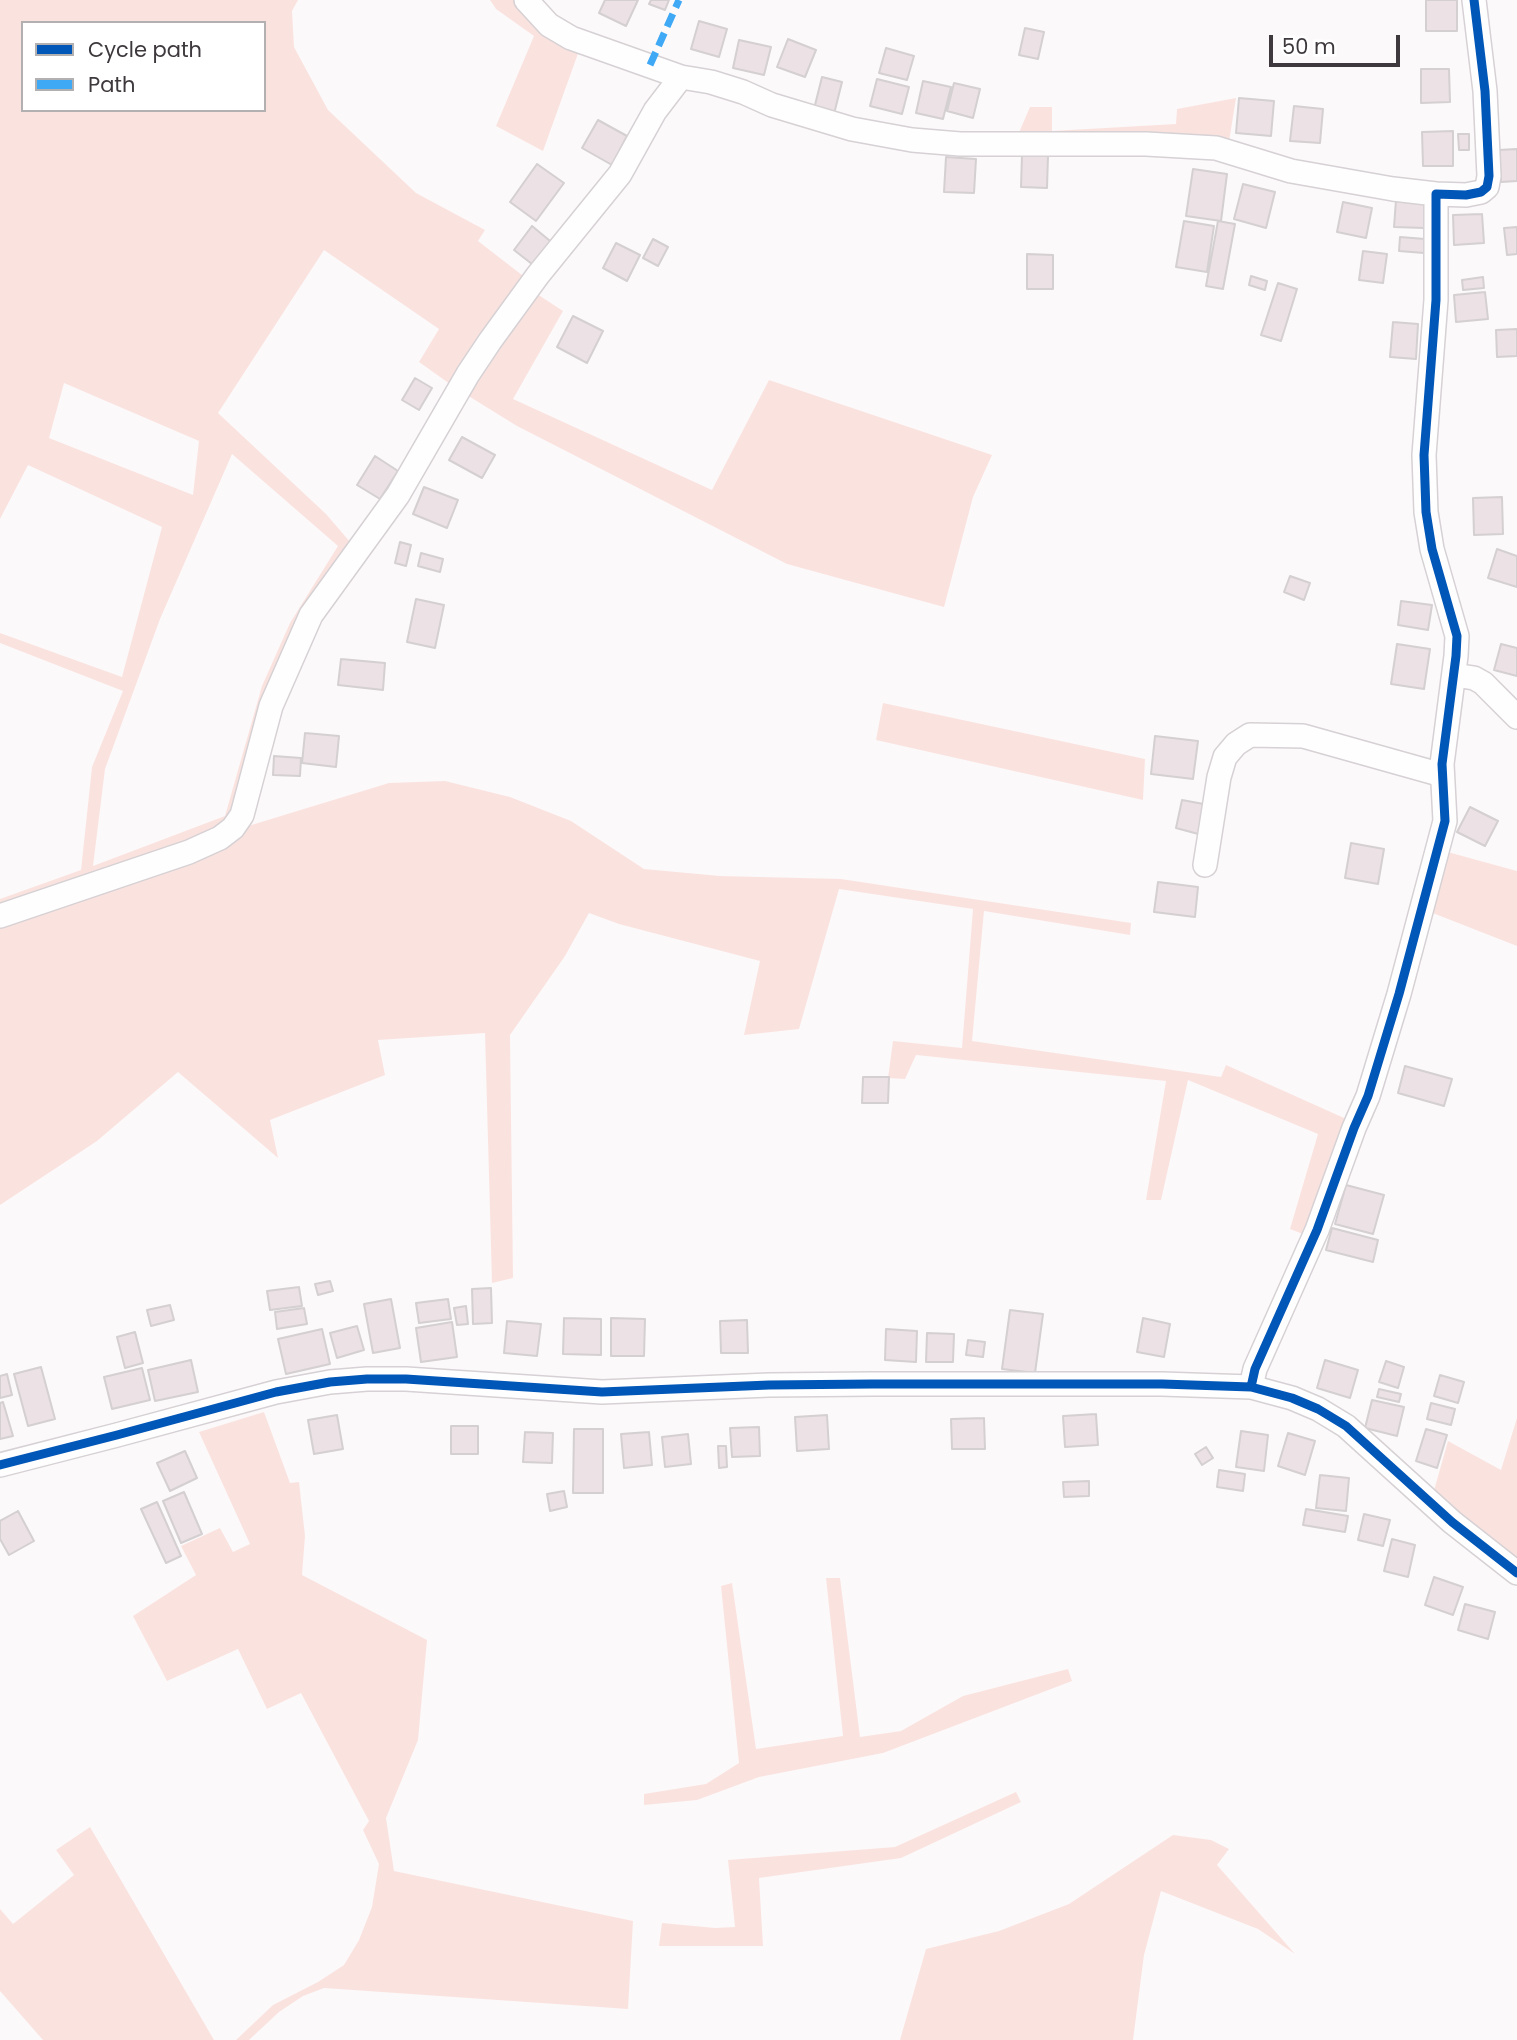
<!DOCTYPE html>
<html>
<head>
<meta charset="utf-8">
<style>
	body { margin:0 }
	#map { position:relative; width:1517px; height:2040px; overflow:hidden; background:#fcf9fb; font-family:Poppins,sans-serif }
	canvas { display:block }
	.legend { position:absolute; left:21px; top:21px; width:245px; height:91px; box-sizing:border-box; background:#fff; border:2px solid #b2b0b1; margin:0; padding:9px 12px; list-style:none; font-size:21px; color:#3e393d }
	.legend li { display:flex; align-items:center; gap:14px; height:35px }
	.legend b { width:35px; border:2px solid #b2b0b1 }
	.scale { position:absolute; left:1269px; top:35px; width:131px; height:32px; box-sizing:border-box; border:4px solid #3e393d; border-top:0; padding-left:9px; font-size:21px; line-height:24px; white-space:nowrap; color:#3e393d; -webkit-text-stroke:5px #fff; paint-order:stroke }
</style>
</head>
<body>
<div id="map">
<canvas width="1517" height="2040"></canvas>
<ul class="legend">
<li><b style="height:9px;background:#0057b8"></b>Cycle path</li>
<li><b style="height:9px;background:#3fa9f5"></b>Path</li>
</ul>
<div class="scale">50 m</div>
</div>
<script>
const c = document.querySelector('canvas').getContext('2d');
c.lineJoin = 'round';
function paint(path, color) {
  c.fillStyle = color;
  c.fill(path, 'evenodd');
}
function poly(rows) {
  const path = new Path2D();
  for (const r of rows) {
    path.moveTo(r[0], r[1]);
    for (let i = 2; i < r.length; i += 2) path.lineTo(r[i], r[i + 1]);
  }
  return path;
}
function stroke(path, color, width, dash) {
  c.strokeStyle = color;
  c.lineWidth = width;
  c.lineCap = dash ? 'butt' : 'round';
  c.setLineDash(dash || []);
  c.stroke(path);
}
paint(poly([
	[0,0,298,0,292,11,294,47,328,110,416,193,485,230,478,241,531,282,457,389,419,362,439,329,324,250,218,413,326,514,357,550,308,621,235,830,389,783,445,781,510,797,571,821,644,869,720,876,841,879,1131,923,1130,935,984,911,972,1041,1221,1077,1226,1065,1353,1122,1308,1236,1290,1229,1318,1134,1188,1080,1161,1200,1146,1200,1166,1081,916,1055,905,1079,888,1078,893,1041,962,1048,973,909,839,889,799,1029,744,1035,760,961,619,924,589,913,565,956,510,1035,513,1278,492,1283,485,1033,378,1040,385,1075,270,1120,278,1158,178,1072,97,1141,0,1205,0,899,81,870,92,767,123,691,0,643,0,633,122,677,162,527,28,465,0,519],
	[23,23,264,23,264,110,23,110],
	[64,383,199,441,193,495,49,438],
	[232,454,338,546,290,623,262,686,225,816,93,866,105,769,160,619],
	[490,0,514,0,527,15,580,48,543,151,496,126,534,36,496,9],
	[1236,98,1228,148,1014,144,1030,107,1052,107,1052,131,1176,124,1177,109],
	[534,292,563,311,513,399,712,490,769,380,992,455,973,497,944,607,787,564,517,426,462,392],
	[883,703,1145,759,1143,800,876,740],
	[1444,851,1517,871,1517,946,1425,910],
	[264,1412,290,1483,299,1482,305,1536,302,1575,427,1640,418,1740,386,1818,394,1871,633,1921,628,2009,324,1988,303,1996,279,2012,249,2040,236,2040,273,2005,318,1982,344,1965,359,1940,372,1907,379,1864,363,1830,369,1821,301,1693,267,1709,238,1649,167,1681,133,1616,196,1575,181,1546,220,1528,233,1552,250,1544,199,1432],
	[1517,1418,1517,1571,1431,1501,1448,1441,1501,1470],
	[826,1578,840,1578,860,1737,901,1731,963,1696,1068,1669,1072,1681,883,1753,759,1777,697,1800,644,1805,644,1794,706,1784,739,1763,721,1586,732,1583,756,1749,843,1736],
	[1016,1792,1021,1802,901,1858,759,1878,763,1946,659,1946,662,1923,715,1928,735,1927,728,1860,895,1847],
	[90,1827,214,2040,43,2040,0,1991,0,1909,13,1924,74,1875,56,1850],
	[1173,1835,1211,1840,1229,1849,1217,1865,1295,1954,1258,1929,1161,1891,1144,1955,1133,2040,900,2040,926,1949,999,1931,1069,1904]
]), '#fae3df');
const building = poly([
	[605,0,638,0,626,26,599,13,605,0],
	[651,0,669,0,665,10,649,4,651,0],
	[1426,0,1457,0,1457,31,1426,31,1426,0],
	[699,21,727,29,719,57,691,49,699,21],
	[1025,28,1044,32,1038,59,1019,55,1025,28],
	[788,39,816,50,805,77,777,67,788,39],
	[739,40,771,47,764,75,733,68,739,40],
	[886,48,914,56,907,80,879,73,886,48],
	[1421,69,1449,69,1450,102,1421,103,1421,69],
	[822,77,842,82,834,114,814,109,822,77],
	[877,79,909,87,902,114,870,106,877,79],
	[923,81,951,87,943,119,916,113,923,81],
	[954,83,980,89,973,118,947,111,954,83],
	[1239,98,1274,101,1271,136,1236,133,1239,98],
	[1294,106,1323,109,1320,143,1290,141,1294,106],
	[598,120,627,136,612,165,582,148,598,120],
	[1453,131,1453,166,1423,166,1422,132,1453,131],
	[1458,134,1469,134,1469,150,1459,150,1458,134],
	[1517,149,1517,181,1501,182,1499,150,1517,149],
	[1022,155,1048,156,1047,188,1021,187,1022,155],
	[946,157,976,159,974,193,944,192,946,157],
	[537,164,564,183,536,221,510,202,537,164],
	[1193,169,1227,174,1221,221,1186,216,1193,169],
	[1243,184,1275,192,1266,228,1234,219,1243,184],
	[1396,200,1425,202,1424,228,1394,227,1396,200],
	[1343,202,1372,208,1366,238,1337,232,1343,202],
	[1482,214,1484,243,1454,245,1453,215,1482,214],
	[1184,221,1214,226,1207,272,1176,267,1184,221],
	[1218,221,1235,224,1223,289,1206,286,1218,221],
	[532,226,555,245,537,268,514,250,532,226],
	[1517,227,1517,254,1507,255,1504,228,1517,227],
	[1400,237,1425,239,1424,253,1399,251,1400,237],
	[653,239,668,247,658,266,643,258,653,239],
	[616,243,640,255,627,281,603,268,616,243],
	[1363,251,1387,254,1383,283,1359,280,1363,251],
	[1027,254,1053,255,1053,289,1027,289,1027,254],
	[1251,276,1267,281,1265,290,1249,285,1251,276],
	[1483,277,1484,288,1463,290,1462,280,1483,277],
	[1278,283,1297,289,1281,341,1261,335,1278,283],
	[1485,292,1488,319,1456,322,1454,295,1485,292],
	[573,316,603,331,587,363,557,347,573,316],
	[1393,322,1418,324,1416,359,1390,357,1393,322],
	[1517,329,1517,356,1497,357,1496,330,1517,329],
	[415,378,432,388,419,410,402,400,415,378],
	[462,437,495,455,482,478,449,460,462,437],
	[375,456,398,471,380,499,357,485,375,456],
	[424,487,458,500,447,528,413,514,424,487],
	[1502,497,1503,534,1474,535,1473,498,1502,497],
	[400,542,411,545,406,566,395,563,400,542],
	[1497,549,1517,556,1517,587,1488,578,1497,549],
	[421,553,443,559,440,572,418,566,421,553],
	[1290,576,1310,583,1304,600,1284,592,1290,576],
	[416,599,444,605,435,648,407,642,416,599],
	[1401,601,1432,605,1428,630,1398,625,1401,601],
	[1397,644,1430,649,1424,689,1391,684,1397,644],
	[1501,644,1517,648,1517,676,1494,670,1501,644],
	[341,659,385,663,383,690,338,685,341,659],
	[305,733,339,736,336,767,302,763,305,733],
	[1155,736,1198,741,1193,779,1151,774,1155,736],
	[274,756,301,758,300,776,273,775,274,756],
	[1182,800,1209,805,1202,835,1176,828,1182,800],
	[1470,807,1498,821,1485,846,1457,832,1470,807],
	[1351,843,1384,849,1378,884,1345,878,1351,843],
	[1158,882,1198,887,1195,917,1154,912,1158,882],
	[1405,1066,1452,1079,1444,1106,1398,1093,1405,1066],
	[863,1077,889,1077,888,1103,862,1103,863,1077],
	[1346,1185,1384,1195,1373,1234,1335,1224,1346,1185],
	[1332,1228,1378,1240,1373,1262,1326,1250,1332,1228],
	[330,1281,333,1291,318,1295,315,1284,330,1281],
	[299,1287,302,1306,270,1310,267,1291,299,1287],
	[491,1288,492,1323,473,1324,472,1289,491,1288],
	[391,1299,400,1348,373,1353,364,1304,391,1299],
	[448,1299,451,1319,419,1323,416,1303,448,1299],
	[170,1305,174,1320,151,1326,147,1310,170,1305],
	[466,1306,468,1324,457,1325,454,1308,466,1306],
	[304,1308,307,1324,277,1329,275,1312,304,1308],
	[1010,1310,1043,1314,1035,1373,1002,1369,1010,1310],
	[564,1318,601,1319,601,1355,563,1354,564,1318],
	[611,1318,645,1319,644,1356,611,1356,611,1318],
	[1143,1318,1170,1324,1164,1357,1137,1352,1143,1318],
	[747,1320,748,1353,721,1353,720,1321,747,1320],
	[507,1321,541,1324,537,1356,504,1353,507,1321],
	[452,1322,457,1357,421,1362,416,1328,452,1322],
	[357,1326,364,1350,337,1358,330,1333,357,1326],
	[322,1329,330,1364,286,1374,278,1339,322,1329],
	[886,1329,917,1331,916,1362,885,1360,886,1329],
	[135,1332,143,1363,125,1368,117,1337,135,1332],
	[927,1333,954,1334,953,1362,926,1362,927,1333],
	[968,1340,985,1342,983,1357,966,1355,968,1340],
	[191,1360,198,1392,155,1401,148,1370,191,1360],
	[1325,1360,1358,1370,1350,1398,1317,1388,1325,1360],
	[1386,1361,1404,1367,1398,1388,1379,1382,1386,1361],
	[41,1367,55,1419,28,1426,14,1374,41,1367],
	[142,1368,150,1400,112,1409,104,1377,142,1368],
	[7,1374,12,1395,0,1398,0,1376,7,1374],
	[1440,1375,1464,1382,1458,1403,1434,1396,1440,1375],
	[1379,1389,1401,1394,1399,1402,1377,1397,1379,1389],
	[1372,1400,1404,1407,1397,1436,1365,1428,1372,1400],
	[3,1402,13,1436,0,1439,0,1403,3,1402],
	[1431,1403,1455,1409,1451,1425,1427,1419,1431,1403],
	[1096,1414,1098,1445,1065,1447,1063,1416,1096,1414],
	[337,1415,343,1449,314,1454,308,1420,337,1415],
	[827,1415,829,1449,797,1451,795,1417,827,1415],
	[984,1418,985,1449,952,1449,951,1419,984,1418],
	[451,1426,478,1426,478,1454,451,1454,451,1426],
	[759,1427,760,1456,732,1457,730,1428,759,1427],
	[574,1429,603,1429,603,1493,573,1493,574,1429],
	[1426,1429,1447,1435,1437,1468,1416,1461,1426,1429],
	[1241,1431,1268,1435,1264,1471,1236,1467,1241,1431],
	[525,1432,553,1433,552,1463,523,1462,525,1432],
	[649,1432,652,1465,624,1468,621,1434,649,1432],
	[1288,1433,1315,1441,1305,1475,1278,1466,1288,1433],
	[688,1434,691,1464,665,1467,662,1437,688,1434],
	[718,1446,726,1446,727,1467,719,1468,718,1446],
	[1206,1447,1213,1458,1202,1465,1195,1454,1206,1447],
	[185,1451,197,1478,170,1491,157,1463,185,1451],
	[1219,1470,1245,1474,1243,1491,1217,1487,1219,1470],
	[1320,1475,1349,1478,1346,1511,1316,1508,1320,1475],
	[1089,1481,1089,1496,1064,1497,1063,1482,1089,1481],
	[564,1491,567,1507,550,1511,547,1494,564,1491],
	[184,1492,202,1534,181,1543,163,1501,184,1492],
	[157,1502,181,1556,166,1563,141,1509,157,1502],
	[1306,1509,1348,1516,1345,1532,1303,1525,1306,1509],
	[18,1511,34,1541,9,1555,0,1539,0,1521,18,1511],
	[1364,1514,1390,1520,1383,1546,1358,1540,1364,1514],
	[1392,1539,1415,1545,1408,1577,1384,1571,1392,1539],
	[1434,1577,1463,1587,1453,1615,1425,1605,1434,1577],
	[1465,1604,1495,1612,1488,1639,1458,1630,1465,1604]
]);
paint(building, '#ece1e4');
stroke(building, '#d4cfd1', 2);
const minor = poly([
	[526,0,549,25,571,38,681,77,711,82,743,92,772,105,852,129,912,140,960,144,1146,144,1216,148,1291,171,1393,189,1436,194],
	[1454,675,1474,678,1483,683,1517,717],
	[1205,865,1219,777,1225,757,1236,744,1250,735,1303,736,1442,775],
	[0,916,189,852,220,838,233,828,242,815,271,706,311,615,398,495,468,374,490,341,538,275,620,174,655,111,681,77],
	[1251,1387,1255,1369,1317,1230,1354,1128,1368,1096,1399,994,1445,821,1442,764,1456,656,1457,636,1432,549,1426,512,1424,455,1436,300,1436,194,1466,195,1481,192,1487,187,1489,176,1485,91,1474,0],
	[0,1465,117,1435,276,1392,330,1382,367,1379,406,1379,602,1392,769,1385,872,1384,1162,1384,1251,1387,1292,1398,1318,1409,1346,1426,1452,1522,1517,1573]
]);
stroke(minor, '#d6d1d4', 26);
stroke(minor, '#fffefe', 23);
stroke(poly([
	[650,65,679,0]
]), '#3fa9f5', 7, [14, 7]);
stroke(poly([
	[1251,1387,1255,1369,1317,1230,1354,1128,1368,1096,1399,994,1445,821,1442,764,1456,656,1457,636,1432,549,1426,512,1424,455,1436,300,1436,194,1466,195,1481,192,1487,187,1489,176,1485,91,1474,0],
	[0,1465,117,1435,276,1392,330,1382,367,1379,406,1379,602,1392,769,1385,872,1384,1162,1384,1251,1387,1292,1398,1318,1409,1346,1426,1452,1522,1517,1573]
]), '#0057b8', 9);
</script>
</body>
</html>
